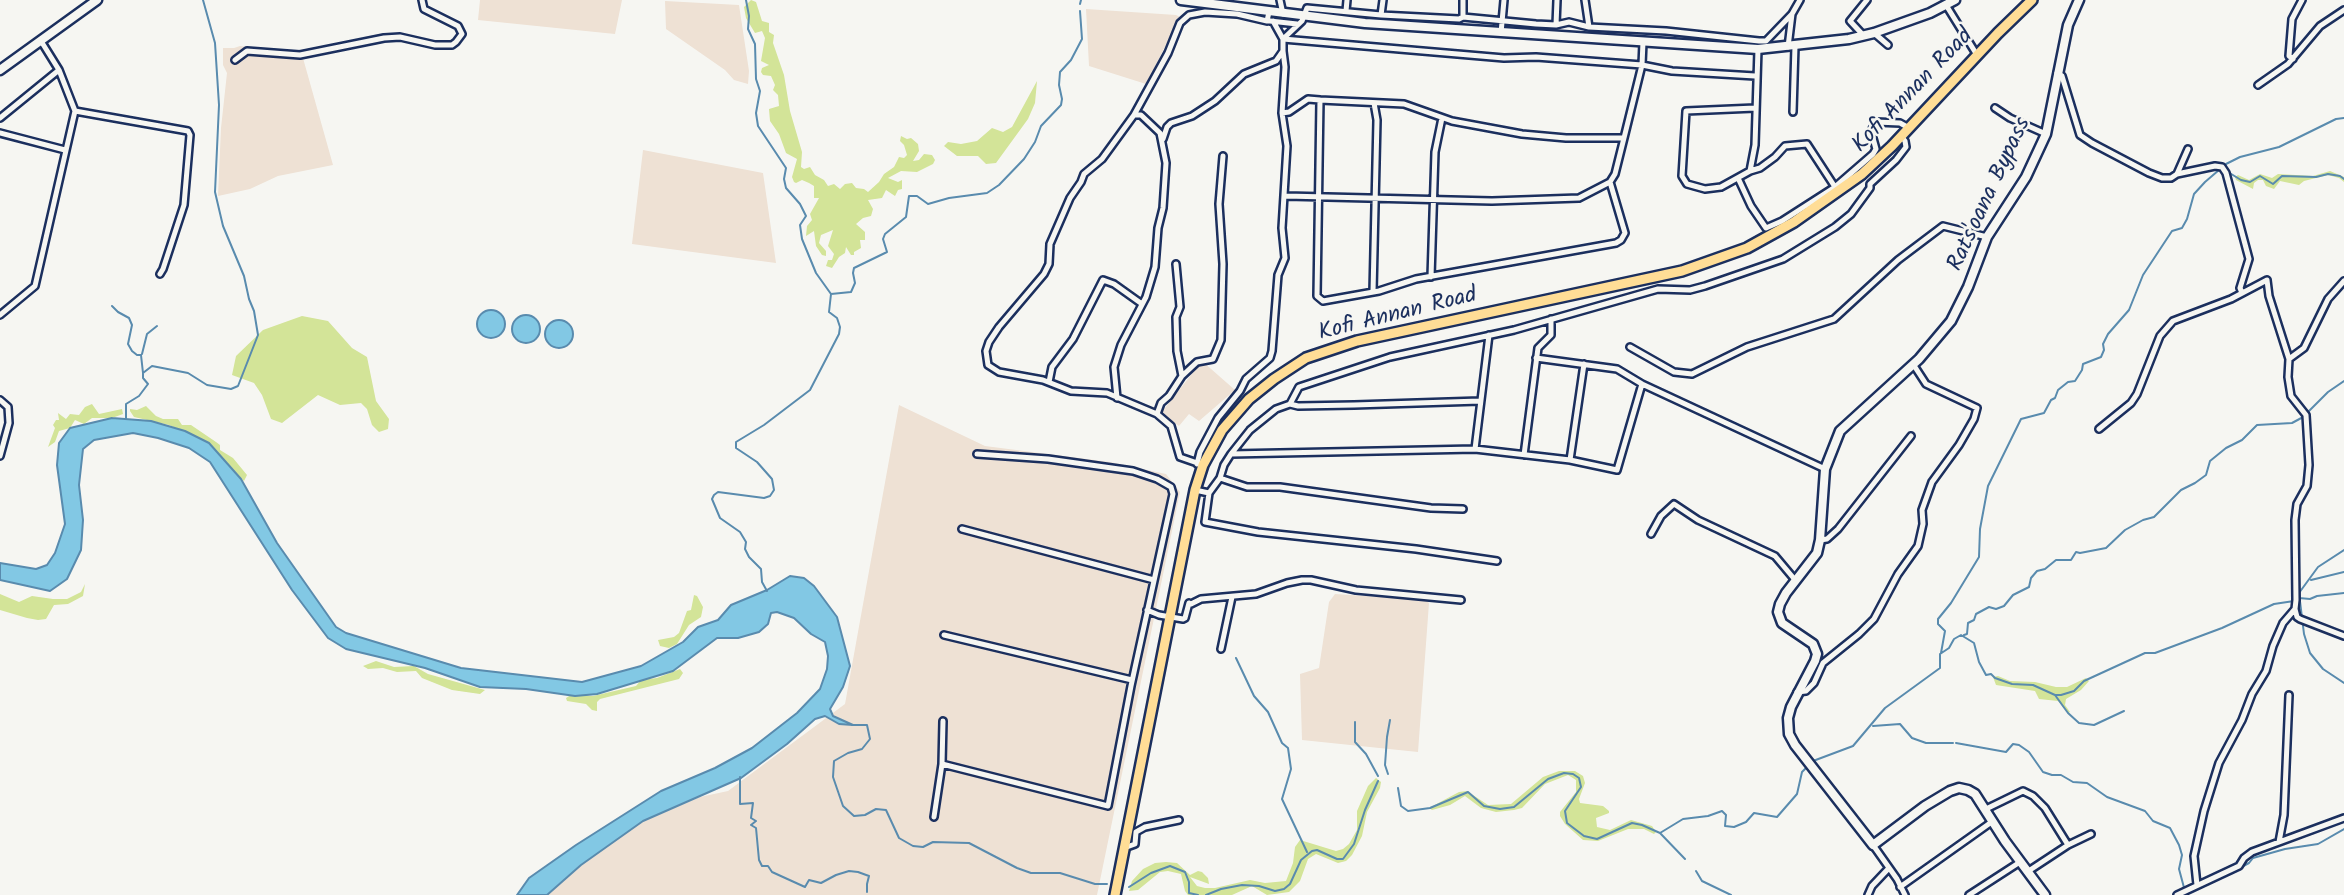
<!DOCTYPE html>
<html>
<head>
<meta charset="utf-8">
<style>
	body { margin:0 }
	canvas { display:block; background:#f6f6f2 }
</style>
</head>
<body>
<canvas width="2344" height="895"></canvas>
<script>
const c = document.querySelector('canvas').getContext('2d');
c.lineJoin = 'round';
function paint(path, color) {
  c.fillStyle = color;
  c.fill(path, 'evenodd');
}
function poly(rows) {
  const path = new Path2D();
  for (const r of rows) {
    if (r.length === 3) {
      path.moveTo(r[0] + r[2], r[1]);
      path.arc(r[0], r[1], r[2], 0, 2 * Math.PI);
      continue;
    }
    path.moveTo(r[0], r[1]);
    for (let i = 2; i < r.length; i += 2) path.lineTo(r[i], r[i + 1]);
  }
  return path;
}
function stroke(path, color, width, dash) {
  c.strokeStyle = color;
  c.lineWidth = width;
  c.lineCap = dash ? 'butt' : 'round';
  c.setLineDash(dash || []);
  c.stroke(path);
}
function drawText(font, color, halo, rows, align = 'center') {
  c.font = font + ' Kalam,sans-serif';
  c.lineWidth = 5;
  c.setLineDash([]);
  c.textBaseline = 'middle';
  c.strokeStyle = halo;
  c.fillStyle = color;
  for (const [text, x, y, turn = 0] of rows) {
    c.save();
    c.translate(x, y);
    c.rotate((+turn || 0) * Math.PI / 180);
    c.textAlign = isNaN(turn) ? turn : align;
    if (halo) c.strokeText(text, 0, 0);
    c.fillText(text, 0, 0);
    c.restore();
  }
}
paint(poly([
	[480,0,622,0,615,34,478,20],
	[665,1,739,5,749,71,748,84,734,80,725,70,666,29],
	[1086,9,1176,15,1180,17,1146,84,1089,66],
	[240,46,288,52,301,51,333,165,278,176,250,189,218,196,221,128,227,73,223,65,223,48,234,48],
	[643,150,763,173,776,263,632,244],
	[1202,361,1235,390,1199,421,1189,414,1179,426,1161,413],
	[899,405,985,446,1110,462,1166,474,1180,492,1097,895,547,895,581,865,643,821,700,797,728,791,845,704],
	[1335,594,1426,600,1429,603,1418,752,1302,740,1300,674,1319,668,1329,602]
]), '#eee1d4');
paint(poly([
	[751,0,756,2,762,21,769,23,769,32,774,35,773,43,784,75,790,111,802,152,801,167,804,169,810,167,815,175,824,180,828,186,834,184,840,189,845,184,852,183,856,188,864,189,868,192,879,182,884,174,894,167,899,157,904,158,907,155,904,145,900,141,901,136,907,139,911,138,918,144,919,151,913,161,919,160,924,154,932,155,935,160,933,164,917,172,901,171,888,178,898,182,902,180,902,189,898,190,895,196,886,190,882,198,868,200,873,209,871,216,863,218,856,224,865,232,865,240,860,240,861,248,854,252,854,255,851,255,846,247,845,253,839,257,832,268,826,266,828,260,832,260,834,254,828,246,833,230,821,235,819,243,826,251,826,256,822,255,816,246,814,231,806,236,807,226,812,220,810,214,819,198,814,198,814,186,809,183,802,180,796,183,794,182,792,177,797,159,786,153,779,134,770,121,769,109,779,106,778,95,773,90,775,85,771,76,763,75,761,72,762,68,769,65,761,61,765,38,762,31,755,33,746,18,744,7],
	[1037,81,1035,103,1028,119,996,163,986,164,978,156,957,156,944,146,948,142,961,144,977,141,992,128,1003,132,1012,127],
	[2330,171,2344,177,2344,182,2339,178,2328,175,2304,181,2299,185,2280,181,2274,189,2266,186,2263,180,2258,180,2254,183,2253,189,2236,180,2235,177,2238,175,2249,180,2260,174,2272,178,2278,174,2313,176],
	[302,316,328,321,352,348,367,357,376,401,389,419,388,429,379,432,372,425,367,409,361,403,340,405,318,395,282,423,271,419,262,395,254,383,232,375,236,356,263,330],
	[92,404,99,414,122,409,123,414,112,418,92,418,84,424,75,420,70,428,59,431,55,442,48,447,55,428,53,425,56,420,59,420,58,413,66,419,70,414,79,415,85,407],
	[146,406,156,416,163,419,178,419,182,425,191,425,216,442,220,445,220,450,233,458,247,475,244,481,216,455,209,443,169,425,134,417,130,411,130,409,137,410],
	[85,584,83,596,68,604,54,605,46,619,38,620,27,618,0,610,0,594,19,602,32,596,53,599,67,599,81,592],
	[694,595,697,596,703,607,701,617,689,625,677,644,669,648,660,646,658,640,674,637,679,633,687,611,691,610],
	[376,661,394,667,414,666,428,674,485,690,480,694,452,690,422,678,416,671,397,672,383,668,368,669,363,666],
	[680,669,683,673,679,679,600,699,597,702,597,711,592,710,586,704,567,701,566,698,571,695,593,696,636,686,641,680,657,678],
	[1998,676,2010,681,2035,682,2056,687,2067,687,2086,678,2089,681,2081,690,2066,699,2065,705,2070,712,2068,713,2058,701,2039,699,2035,691,1996,685,1993,677],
	[1559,771,1575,771,1583,776,1585,783,1579,799,1580,803,1603,806,1609,811,1609,813,1596,818,1597,827,1610,830,1631,820,1652,826,1656,832,1654,834,1644,829,1628,829,1598,841,1583,840,1565,824,1560,816,1560,812,1576,792,1576,780,1568,775,1545,784,1522,808,1514,810,1496,812,1481,808,1465,796,1450,805,1432,810,1429,808,1459,792,1467,791,1488,805,1511,804,1543,777],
	[1376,778,1381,782,1380,788,1367,812,1362,836,1352,855,1346,861,1338,863,1316,854,1308,859,1300,881,1289,892,1267,895,1252,886,1232,895,1188,895,1185,891,1181,874,1168,871,1160,872,1138,890,1129,891,1132,881,1143,869,1155,863,1166,862,1177,863,1190,875,1198,871,1202,872,1208,878,1209,884,1190,877,1197,886,1205,888,1215,888,1250,880,1265,883,1286,881,1293,863,1295,847,1300,840,1336,851,1343,849,1349,844,1357,830,1357,811,1368,786]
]), '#d3e498');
const water = poly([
	[491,324,14],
	[526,329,14],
	[559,334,14],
	[112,418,151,421,185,431,209,443,241,479,277,543,336,627,346,633,461,668,582,682,641,666,683,642,698,627,718,620,731,605,767,590,790,576,804,578,814,586,837,617,850,666,843,687,830,709,833,716,853,725,839,724,825,716,815,719,787,744,741,778,643,821,581,865,547,895,517,895,529,878,576,845,661,791,715,768,752,748,797,713,820,689,827,669,828,656,825,642,811,634,794,618,777,612,771,613,768,624,759,632,738,638,717,638,673,671,597,694,575,696,526,689,480,687,425,668,346,649,328,638,292,590,210,462,189,448,158,438,133,433,94,440,83,449,79,485,83,520,81,550,67,579,50,591,0,580,0,563,36,569,47,565,55,553,65,524,57,465,59,443,70,428,112,418]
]);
paint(water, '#82c8e4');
stroke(water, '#598bae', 2);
stroke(poly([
	[746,0,749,16,748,29,755,44,756,79,760,91,756,113,758,126,786,168,784,179,786,188,800,204,806,216,800,225,802,239,816,273,831,294],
	[1080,4,1081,0],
	[2228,172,2241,180,2250,182,2260,176,2273,184,2282,176,2316,177,2328,174,2340,176,2344,179],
	[112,306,118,312,129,318,132,325,128,344,132,351,137,355,141,355,143,373],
	[142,354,147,334,157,326],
	[2308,412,2328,392,2344,381],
	[126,419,126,404,139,396,148,384,143,378,143,373,152,366,188,373,207,385,231,389,238,386,258,335,254,311,249,299,244,276,223,226,215,192,219,105,215,43,203,0],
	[2344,550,2318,567,2299,593,2304,634,2310,653,2323,669,2344,683],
	[2311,580,2344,572],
	[767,591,762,582,761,569,749,557,745,549,746,542,740,532,720,518,712,499,714,495,718,492,764,498,770,496,774,490,772,479,757,462,736,448,736,442,764,425,810,390,839,334,840,327,837,318,829,312,831,294,851,292,855,283,853,273,854,268,887,252,883,239,885,234,906,217,909,196,917,196,928,204,949,198,987,193,999,185,1024,159,1035,142,1041,126,1061,105,1062,99,1059,85,1060,72,1071,60,1082,39,1080,11],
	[2299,598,2310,599,2317,596,2344,593],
	[1964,635,1967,634,1968,623,1974,620,1976,614,1989,607,1996,609,2004,606,2013,595,2029,587,2031,578,2037,571,2045,569,2056,560,2071,560,2076,552,2080,553,2106,548,2125,530,2143,520,2154,517,2181,490,2195,483,2206,475,2210,461,2226,448,2242,440,2257,425,2292,423,2305,416],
	[1941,653,1945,631,1938,624,1938,619,1951,603,1979,557,1980,529,1988,486,2021,419,2044,413,2051,400,2055,398,2058,390,2068,382,2075,381,2082,370,2083,364,2101,357,2104,350,2103,344,2108,334,2129,310,2143,275,2172,231,2182,228,2187,219,2194,194,2205,182,2226,164,2240,157,2279,147,2336,119,2344,118],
	[1236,658,1254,696,1268,712,1282,743,1288,748,1291,769,1282,799,1307,852],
	[2055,695,2068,713,2079,723,2094,725,2124,711],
	[1355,722,1355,742,1366,754,1378,776],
	[852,725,867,725,870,739,862,749,848,753,834,761,833,777,843,806,854,816,865,815,876,809,886,810,899,838,913,846,923,847,933,842,969,843,1017,868,1031,873,1060,873,1095,884,1107,884],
	[1873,726,1900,724,1912,738,1926,743,1953,743],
	[1956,743,2006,752,2013,744,2019,745,2029,752,2043,772,2052,775,2061,775,2073,782,2087,783,2107,797,2145,811,2153,821,2170,828,2179,845,2182,855,2179,869,2186,895],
	[1813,761,1853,746,1885,708,1940,668,1940,654,1949,648,1954,639,1961,635,1974,643,1979,662,1986,675,1991,674,1995,678,2012,684,2033,685,2055,695,2061,695,2074,691,2084,681,2145,653,2155,653,2222,628,2274,604,2294,601],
	[1388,774,1385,765,1387,737,1390,720],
	[740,777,740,804,753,803,751,818,756,821,751,825,756,828,759,860,762,866,768,866,772,872,805,887,809,880,821,883,836,875,849,871,858,872,869,876,867,884,867,892],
	[1398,788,1401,806,1408,811,1430,808,1468,792,1484,806,1500,809,1514,807,1548,779,1564,773,1573,774,1579,778,1581,787,1565,811,1567,823,1584,836,1597,839,1632,823,1642,825,1660,833,1685,859],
	[1660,833,1683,819,1708,816,1722,811,1726,815,1725,826,1734,827,1746,822,1754,813,1777,817,1797,794,1802,772,1807,767],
	[1696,871,1702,881,1731,895],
	[2234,871,2249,863,2253,858,2285,849,2318,844,2344,829],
	[1129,887,1151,873,1170,866,1185,872,1189,882,1189,893,1198,895],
	[2187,894,2197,888],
	[1206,895,1221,889,1242,885,1259,886,1275,891,1284,889,1290,884,1301,860,1312,851,1317,850,1337,859,1343,859,1354,844,1365,810,1378,781]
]), '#598bae', 2);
const street = poly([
	[1280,0,1283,14],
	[1463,0,1463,17],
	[1585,0,1589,27],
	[1946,5,1977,55],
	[1346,11,1347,0],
	[1381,15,1383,0],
	[1270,21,1297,24],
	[1273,21,1283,39,1504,58,1536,57,1642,65,1672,71,1755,76],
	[1556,25,1557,0],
	[1501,33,1504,0],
	[1874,33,1888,45],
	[1863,35,1850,21,1867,0],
	[1788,47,1792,14,1800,0],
	[2293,59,2289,56,2292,19,2302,0],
	[235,60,247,51,300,55,384,38,400,37,435,45,452,45,456,42,462,34,458,26,424,9,422,0],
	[2057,73,2062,76,2080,135,2092,143,2149,173,2162,178,2171,178,2177,174,2188,149],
	[2258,85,2288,64,2320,26,2344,10],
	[1755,108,1686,111,1682,176,1687,184,1705,189,1721,187,1750,171,1755,145,1758,49],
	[1995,108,2010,118,2046,134],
	[75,111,188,131,190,135,184,205,163,269,160,274],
	[1793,112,1795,46],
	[1282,113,1289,112,1308,99,1320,100],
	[0,118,59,70],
	[0,133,65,150],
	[1163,139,1167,127,1171,123,1192,116,1215,101,1244,74,1276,61,1283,51,1283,39,1302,21,1307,8,1381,15,1459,19,1463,17,1536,24,1556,25,1569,22,1589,27,1666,31,1759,41,1766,41,1792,14],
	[1750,171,1760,168,1775,157,1785,146,1807,144,1835,187,1873,154,1876,149,1871,131,1876,122,1900,123,1909,128],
	[2177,174,2215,166,2222,167,2226,173,2249,259,2240,288,2242,293],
	[1738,178,1751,206,1766,228,1782,221,1835,187],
	[1610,182,1625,233,1621,240,1616,243,1416,279,1379,291,1323,301,1317,296,1320,100,1404,104,1452,121,1522,134,1566,138,1624,138,1642,65,1643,42],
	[1286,196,1492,201,1579,198,1610,182,1615,174,1624,138],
	[1431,277,1435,152,1442,118],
	[1373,292,1377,120,1374,103],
	[0,315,35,286,75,111,59,70,41,41],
	[1630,347,1674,372,1692,374,1747,347,1834,319,1898,260,1943,226,1987,237],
	[1182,376,1197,362,1213,359,1221,340,1223,264,1219,204,1223,156],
	[1049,382,1052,367,1073,339,1103,280,1114,284,1142,304],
	[1642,384,1825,469],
	[1117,398,1114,367,1121,345,1146,297,1155,267,1158,228,1163,208,1166,163,1160,133,1141,115,1134,115],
	[0,400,8,407,9,423,0,456],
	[1290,404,1298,406,1354,405,1480,401],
	[1157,414,1161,403,1169,396,1182,376,1177,351,1176,317,1180,307,1176,264],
	[2099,429,2131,403,2137,394,2160,336,2173,321,2231,299,2267,280,2269,296,2289,359],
	[1475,449,1489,335],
	[1231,454,1475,449,1570,460,1617,470,1642,384,1617,369,1536,358],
	[1524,455,1538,348,1551,335,1551,319],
	[1570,460,1584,364],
	[1197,464,1200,452,1218,418,1240,391,1246,379,1270,358,1272,351,1278,275,1285,258,1282,228,1287,146,1282,113,1285,67,1283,51],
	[1203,465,1180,457,1171,426,1157,414,1107,393,1071,391,1043,380,999,372,988,365,986,351,989,342,999,327,1044,274,1049,264,1050,244,1070,198,1081,182,1084,174,1102,159,1134,115,1168,53,1180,23,1189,15,1205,12,1237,14,1267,21,1269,12],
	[1220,478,1247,487,1280,487,1431,508,1463,509],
	[1195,490,1209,493,1220,478,1224,465,1231,454,1250,430,1276,409,1290,404,1299,387,1390,357,1514,330,1658,289,1690,290,1705,286,1783,259,1835,227,1851,214,1870,188,1870,184,1896,160,1906,147,1905,141,1901,136],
	[1209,493,1205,522,1258,532,1416,549,1497,561],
	[962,529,1154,580],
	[1651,534,1661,516,1674,504,1698,520,1775,556,1796,581],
	[1820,540,1827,539,1838,529,1911,436],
	[2295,609,2297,617,2300,619,2344,636],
	[1147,610,1159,615,1183,619,1185,618,1189,603,1191,604,1201,599,1256,594,1287,583,1302,580,1311,580,1356,590,1461,600],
	[944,635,1132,680],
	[1221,649,1232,597],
	[1797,692,1806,691,1814,683,1823,663,1859,634,1874,619,1898,574,1918,546,1923,524,1922,510,1932,482,1959,445,1974,419,1977,408,1926,384,1913,364],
	[942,764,1108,806,1131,686,1173,494,1171,487,1157,479,1133,471,1048,459,977,454],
	[1986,809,2023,791,2033,796,2045,808,2068,845],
	[934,817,942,764,943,721],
	[2279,842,2284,815,2289,695],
	[1873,845,1897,879,1905,895],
	[1124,848,1135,844,1136,832,1145,827,1179,820],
	[2027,872,2068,845,2091,834],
	[2197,885,2194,856,2204,811,2219,763,2242,720,2252,694,2266,671,2273,646,2283,623,2295,609,2296,600,2295,520,2297,504,2307,486,2309,465,2306,415,2291,396,2288,377,2289,359,2304,348,2328,299,2344,281],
	[1900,887,1993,821],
	[1868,895,1872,886,1889,868],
	[1969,895,2020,862],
	[2177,895,2239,866,2244,858,2252,852,2344,818]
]);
const secondary = poly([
	[1181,0,1365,23,1758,49,1849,39,1874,33,1930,13,1955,0],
	[0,70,97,0],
	[2045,895,2005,841,1975,794,1968,790,1959,788,1950,791,1925,806,1873,845,1795,745,1789,734,1788,718,1791,707,1815,661,1817,654,1813,644,1782,623,1778,612,1780,604,1786,593,1817,553,1820,540,1825,469,1840,431,1919,359,1951,321,1968,287,1987,237,2026,177,2046,134,2068,25,2079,0]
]);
const primary = poly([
	[1115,895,1195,490,1203,465,1222,430,1249,399,1274,379,1306,358,1357,341,1682,271,1747,248,1794,222,1862,174,1892,146,1998,33,2032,0]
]);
stroke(street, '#1b2f5e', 10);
stroke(secondary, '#1b2f5e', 13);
stroke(primary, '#1b2f5e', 14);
stroke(street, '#f6f6f2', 5);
stroke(secondary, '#f6f6f2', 8);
stroke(primary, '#ffdd96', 9);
drawText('23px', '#1b2f5e', '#f6f6f2', [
	["Kofi Annan Road",1914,92,-46],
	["Rats'oana Bypass",1991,195,-65],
	["Kofi Annan Road",1398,316,-14]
]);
</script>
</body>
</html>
